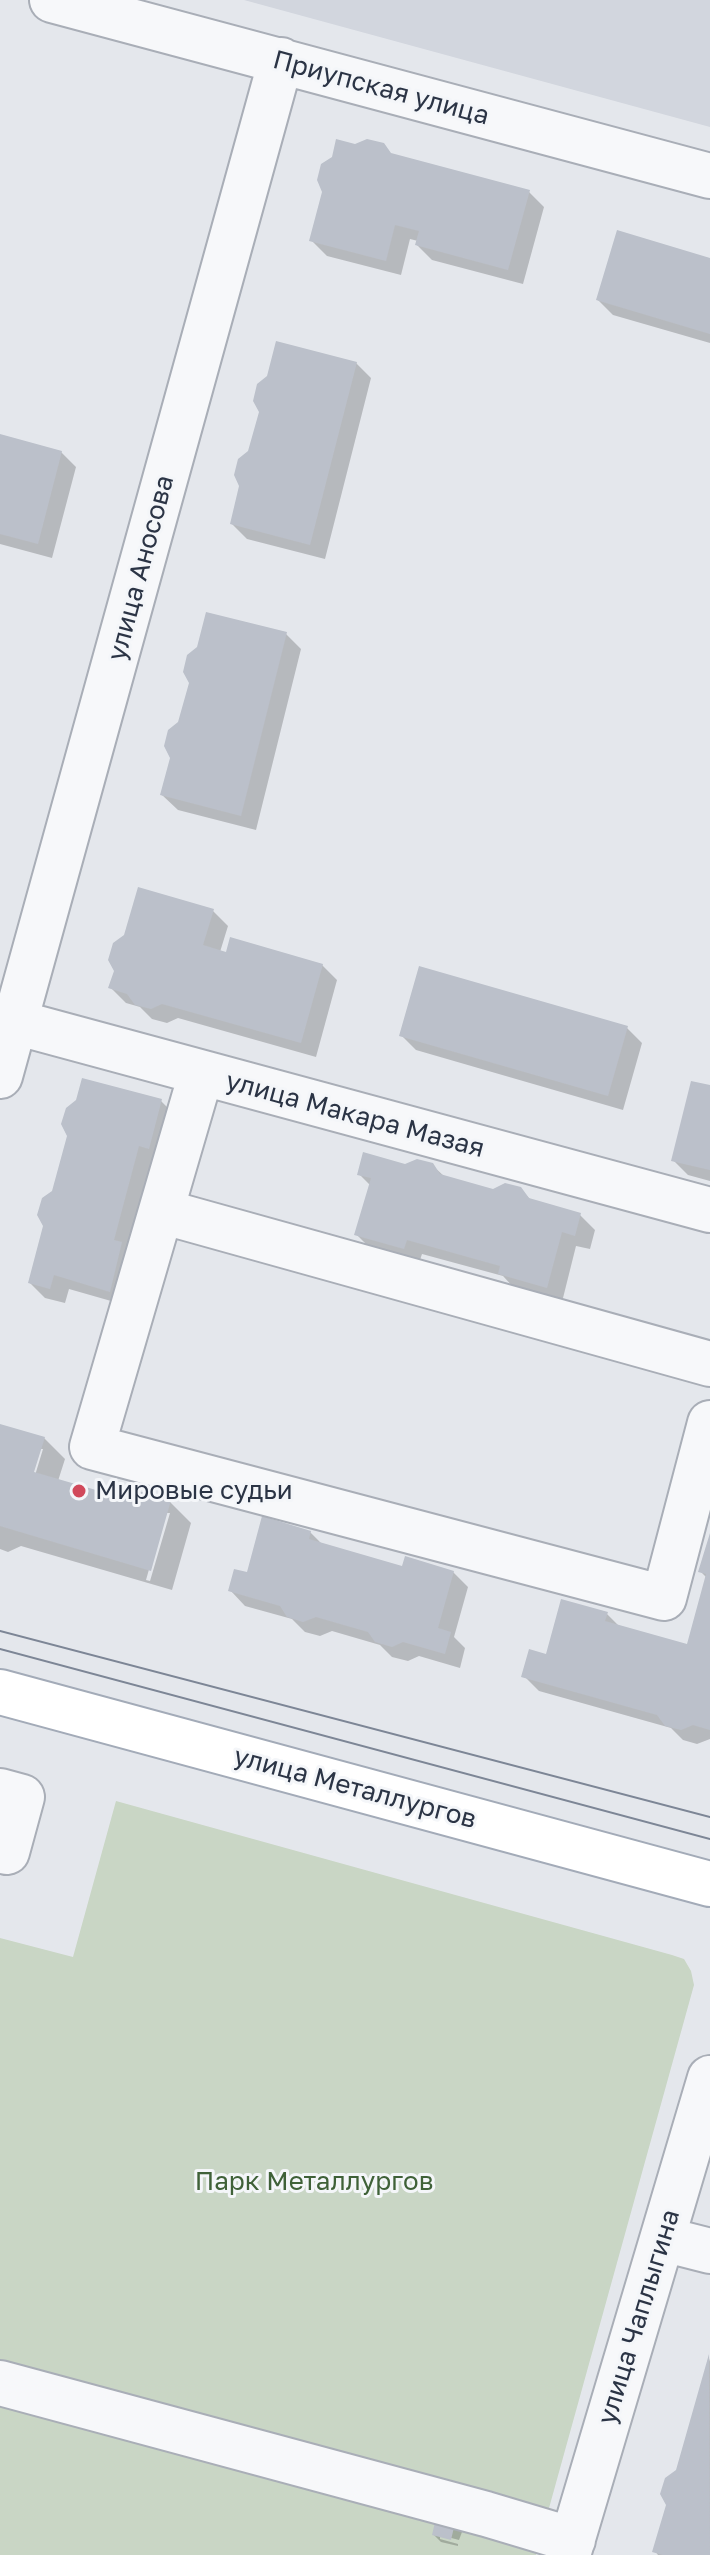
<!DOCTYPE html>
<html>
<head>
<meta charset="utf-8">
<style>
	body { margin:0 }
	canvas { display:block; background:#e4e7ec }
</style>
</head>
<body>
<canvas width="710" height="2555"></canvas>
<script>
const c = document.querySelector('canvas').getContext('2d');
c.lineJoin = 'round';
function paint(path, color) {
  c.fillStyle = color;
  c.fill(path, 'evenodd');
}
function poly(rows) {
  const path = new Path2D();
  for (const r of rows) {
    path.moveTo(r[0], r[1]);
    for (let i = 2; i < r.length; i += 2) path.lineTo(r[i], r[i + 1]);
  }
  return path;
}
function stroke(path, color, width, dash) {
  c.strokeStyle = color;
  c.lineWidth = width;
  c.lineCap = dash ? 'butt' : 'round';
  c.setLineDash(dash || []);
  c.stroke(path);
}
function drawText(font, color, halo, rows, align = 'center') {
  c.font = font + ' "Golos Text",sans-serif';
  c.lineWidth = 6;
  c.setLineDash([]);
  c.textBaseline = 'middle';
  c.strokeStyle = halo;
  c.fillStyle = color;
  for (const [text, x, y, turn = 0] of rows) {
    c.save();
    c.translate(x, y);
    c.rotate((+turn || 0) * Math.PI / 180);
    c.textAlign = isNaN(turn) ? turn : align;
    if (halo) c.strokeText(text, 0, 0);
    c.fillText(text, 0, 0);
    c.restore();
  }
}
paint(poly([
	[244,0,710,0,710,127]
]), '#d2d6de');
paint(poly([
	[116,1801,672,1955,684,1959,691,1971,694,1985,536,2555,0,2555,0,1938,73,1957]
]), '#c9d6c5');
paint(poly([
	[529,192,544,207,523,284,432,260,417,245,418,241,410,239,401,275,327,256,312,241],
	[710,260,710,343,613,315,598,300],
	[356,363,371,378,325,559,247,539,232,524,250,452],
	[0,439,61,452,76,467,52,558,0,544],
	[286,634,301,649,256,830,178,810,162,795,191,682],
	[212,910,228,926,220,952,322,965,337,980,316,1057,178,1018,167,1023,152,1019,140,1007,126,1003,111,988],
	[627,1028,642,1043,623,1110,416,1050,401,1035],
	[710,1087,710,1181,688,1175,673,1160],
	[161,1101,176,1116,125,1305,69,1289,65,1303,45,1298,30,1283],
	[432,1165,445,1177,493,1191,520,1189,533,1202,580,1215,595,1230,590,1249,576,1246,562,1302,515,1289,503,1276,422,1254,419,1263,372,1250,357,1235,371,1186,359,1174,405,1166],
	[0,1426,44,1438,65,1459,58,1481,122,1500,170,1502,191,1523,172,1590,21,1546,8,1552,0,1549],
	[39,1449,43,1449,33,1482,29,1481],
	[165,1513,170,1513,150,1581,146,1580],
	[310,1532,323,1545,404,1568,453,1572,468,1587,454,1637,465,1648,460,1668,419,1656,408,1661,392,1657,380,1645,332,1631,320,1636,305,1632,292,1619,245,1606,230,1590],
	[710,1537,710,1739,697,1744,683,1740,671,1728,539,1691,524,1676,607,1614,621,1628,688,1646,707,1578,700,1571],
	[710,2358,710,2555,658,2555,655,2551],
	[454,2525,462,2532,459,2540,440,2535,440,2539,458,2544,458,2546,441,2542,434,2535]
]), '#0003');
paint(poly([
	[336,139,355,144,367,139,384,143,391,153,530,190,508,270,415,245,419,231,395,225,386,261,309,241,322,192,317,180,321,164,332,157],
	[617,230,710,258,710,334,596,300],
	[276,341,357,362,310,545,230,524,239,486,234,475,238,459,248,451,259,412,253,401,257,384,267,376],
	[0,434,62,451,38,544,0,534],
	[206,612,287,632,241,816,160,795,170,758,164,746,168,730,178,722,189,683,183,672,187,655,197,647],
	[138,887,214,909,203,945,226,952,230,937,323,964,301,1043,162,1004,151,1009,135,1005,127,994,108,988,114,971,108,960,113,943,124,935],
	[419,966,628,1026,608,1096,399,1036],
	[82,1078,162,1099,149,1149,139,1146,114,1240,122,1242,110,1292,54,1275,50,1289,28,1283,43,1226,37,1215,42,1198,52,1191,67,1136,61,1124,66,1108,76,1100],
	[691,1081,710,1085,710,1170,671,1161],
	[363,1152,405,1164,417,1159,433,1163,440,1174,493,1189,505,1183,521,1187,529,1198,581,1213,575,1236,562,1232,547,1288,498,1274,500,1266,407,1240,404,1249,354,1235,371,1178,357,1175],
	[0,1424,45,1437,34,1472,120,1497,124,1487,171,1500,151,1571,0,1526],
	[262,1516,311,1531,309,1539,402,1566,405,1556,454,1571,438,1628,451,1632,445,1654,403,1642,392,1647,375,1642,368,1632,316,1617,303,1622,287,1617,280,1606,228,1591,234,1569,247,1572],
	[710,1533,710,1730,693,1725,681,1730,665,1726,657,1715,521,1677,529,1649,546,1654,561,1599,608,1612,605,1621,687,1644,706,1574,698,1572],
	[709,2354,710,2555,663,2555,652,2552,666,2505,660,2494,665,2478,676,2470],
	[436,2518,455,2523,451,2540,432,2535]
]), '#bbc0ca');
const minor = poly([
	[52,0,710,176],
	[0,1018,710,1210],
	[201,1074,92,1447,664,1598,710,1423],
	[0,1076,281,60],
	[161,1211,710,1364],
	[0,1791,22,1797,7,1852,0,1850],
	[663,2239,710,2251],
	[0,2383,486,2514,573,2540],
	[568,2555,710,2078]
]);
const major = poly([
	[0,1692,710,1884]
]);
stroke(minor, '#a9aeb7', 48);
stroke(major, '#a3abb8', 48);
stroke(minor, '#f7f8fa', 44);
stroke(major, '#fff', 44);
stroke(poly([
	[0,1631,710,1817],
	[0,1649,710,1839]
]), '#7d8696', 2);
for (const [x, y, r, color] of [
	[79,1491,8,"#d1495b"]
]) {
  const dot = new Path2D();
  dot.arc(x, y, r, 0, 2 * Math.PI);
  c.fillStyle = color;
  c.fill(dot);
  stroke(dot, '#f4f6f9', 3);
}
drawText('26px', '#2b3445', '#f4f6f9', [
	["Приупская улица",381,88,15],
	["улица Аносова",141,568,-75],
	["улица Макара Мазая",355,1115,15],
	["улица Металлургов",355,1788,15],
	["улица Чаплыгина",639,2317,-73]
]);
drawText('26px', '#2b3445', '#f4f6f9', [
	["Мировые судьи",95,1491]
], 'left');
drawText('26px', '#3f6138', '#f4f6f9', [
	["Парк Металлургов",314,2182]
]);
</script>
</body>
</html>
